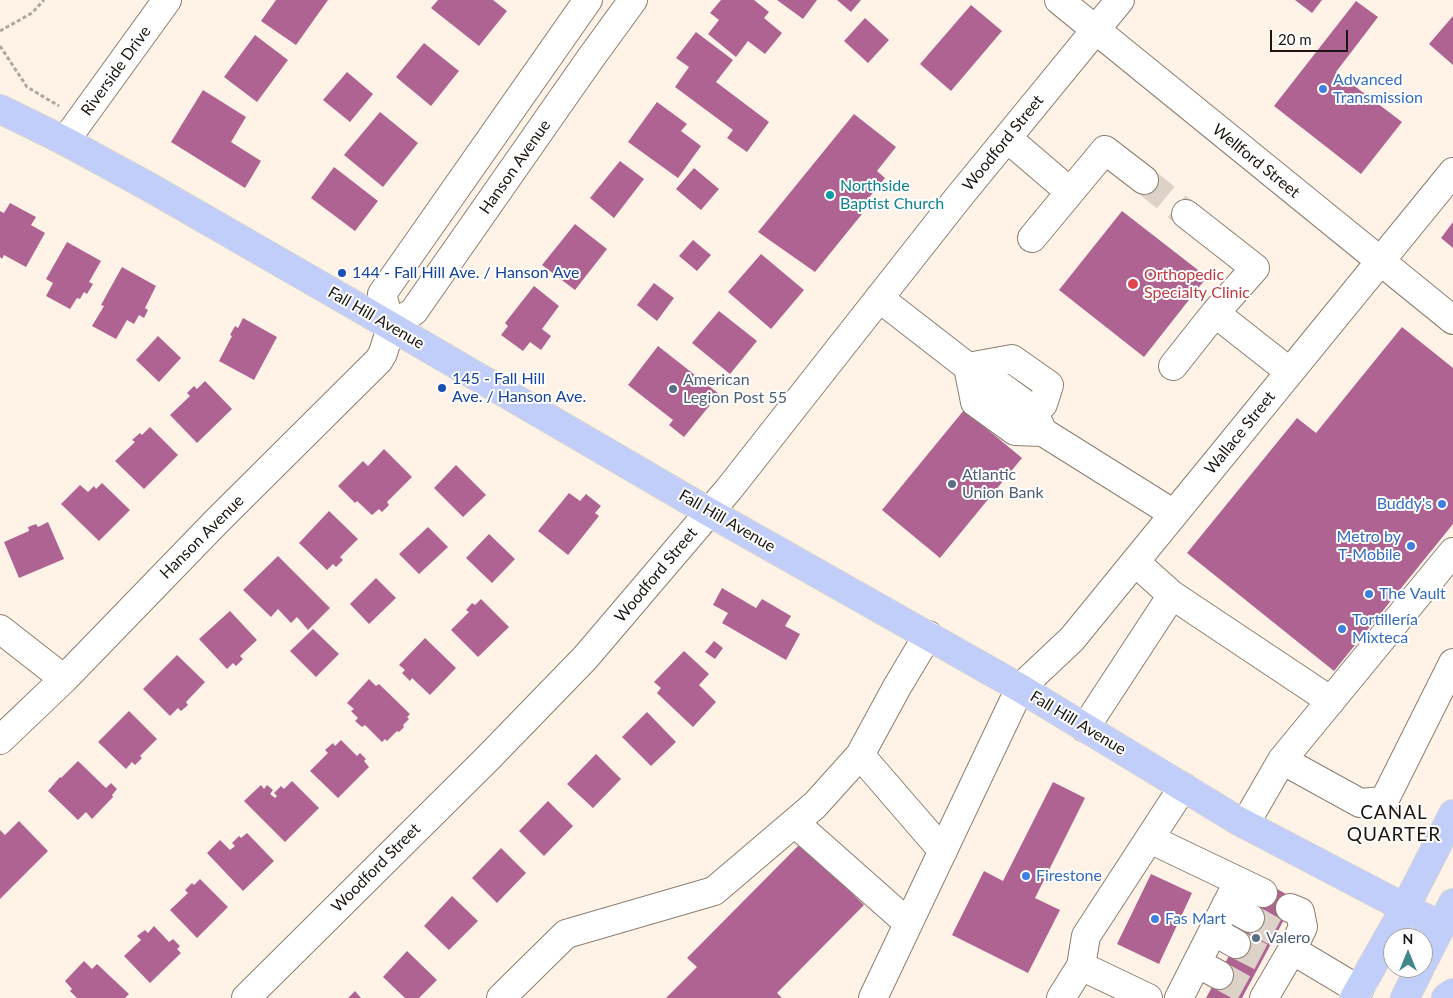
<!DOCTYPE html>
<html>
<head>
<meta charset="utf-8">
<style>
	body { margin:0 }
	#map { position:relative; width:1453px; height:998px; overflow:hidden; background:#fff3e7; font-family:Lato,sans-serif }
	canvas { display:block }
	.north { position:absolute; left:1383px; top:928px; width:50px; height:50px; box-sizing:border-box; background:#fff; border:1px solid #a4a2a0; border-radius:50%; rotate:0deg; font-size:14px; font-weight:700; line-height:20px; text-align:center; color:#1b1611 }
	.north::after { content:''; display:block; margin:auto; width:18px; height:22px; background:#3f878b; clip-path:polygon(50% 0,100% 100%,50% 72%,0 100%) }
	.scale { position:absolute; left:1270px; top:30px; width:78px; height:22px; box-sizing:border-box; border:2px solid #1b1611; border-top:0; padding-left:6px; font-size:15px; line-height:18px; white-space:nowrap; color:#1b1611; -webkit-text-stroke:4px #fff; paint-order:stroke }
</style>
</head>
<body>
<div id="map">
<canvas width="1453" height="998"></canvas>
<div class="north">N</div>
<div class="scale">20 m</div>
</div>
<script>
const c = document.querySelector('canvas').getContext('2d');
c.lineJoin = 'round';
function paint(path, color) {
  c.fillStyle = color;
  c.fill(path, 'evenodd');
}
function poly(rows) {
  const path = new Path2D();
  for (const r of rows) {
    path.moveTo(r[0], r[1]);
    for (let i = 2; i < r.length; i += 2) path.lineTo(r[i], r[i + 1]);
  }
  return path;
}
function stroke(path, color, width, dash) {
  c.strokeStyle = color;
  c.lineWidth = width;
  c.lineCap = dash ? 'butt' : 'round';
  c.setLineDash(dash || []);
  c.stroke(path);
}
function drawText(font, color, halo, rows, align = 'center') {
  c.font = font + ' Lato,sans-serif';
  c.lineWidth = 4;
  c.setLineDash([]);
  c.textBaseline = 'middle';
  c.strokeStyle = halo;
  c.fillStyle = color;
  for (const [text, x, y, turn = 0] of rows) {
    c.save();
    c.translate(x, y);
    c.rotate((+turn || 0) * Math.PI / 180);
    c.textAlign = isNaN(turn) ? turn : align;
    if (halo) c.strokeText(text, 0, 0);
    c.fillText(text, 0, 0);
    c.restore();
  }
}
paint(poly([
	[276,0,328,0,296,45,261,21],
	[438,0,493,0,507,11,479,46,431,8],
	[721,0,754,0,769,12,764,18,782,33,765,54,748,41,736,57,708,34,719,20,710,13],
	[777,0,817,0,803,19],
	[837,0,861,0,851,12],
	[1295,0,1322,0,1312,13],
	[1356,1,1378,17,1336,72,1402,122,1361,174,1274,106],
	[971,5,1002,31,951,91,920,64],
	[1453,16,1453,65,1429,44],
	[865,18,889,40,868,63,844,41],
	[696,32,733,60,716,82,769,122,747,152,727,138,733,130,675,87,689,67,676,58],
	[255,35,288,60,257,102,224,77],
	[424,43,459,71,431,106,396,77],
	[347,72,373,94,350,122,323,100],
	[203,90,246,117,231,142,261,161,245,188,171,142],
	[657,102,687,124,681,131,701,146,678,178,628,142],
	[380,112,418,143,383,187,344,155],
	[854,114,896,147,877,171,885,178,858,211,862,214,815,272,758,232],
	[620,161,644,179,614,218,590,198],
	[334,167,378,201,355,231,311,198],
	[694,168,719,189,701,210,676,189],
	[10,203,36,217,31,225,45,233,26,267,4,255,2,259,0,257,0,211,4,213],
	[1122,211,1207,277,1144,357,1059,290],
	[1453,222,1453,248,1441,238],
	[575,224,607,249,575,290,542,265],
	[693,240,711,255,697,271,679,256],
	[67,242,101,261,89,282,93,284,87,294,84,292,80,299,77,298,70,309,46,296,53,283,46,279],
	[761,254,804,290,771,329,728,292],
	[122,267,156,286,145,308,148,310,144,318,139,315,134,324,127,320,116,339,92,326,104,306,101,305],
	[654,283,674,298,657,321,637,305],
	[534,286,559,306,542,329,551,336,541,350,530,342,523,351,501,335,508,326,505,323],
	[719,311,757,341,730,374,692,343],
	[243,318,277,337,254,380,219,361,232,336,230,335,235,326,238,328],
	[1402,327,1453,368,1453,524,1334,671,1187,553,1297,418,1316,433],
	[158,336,181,358,159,382,136,360],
	[658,346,719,394,684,437,669,425,673,420,628,385],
	[205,381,232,409,197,443,170,415,190,396,187,393,194,386,197,389],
	[964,410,1022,458,940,558,882,510],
	[150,427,178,455,144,489,115,461,135,442,132,440,140,433,142,435],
	[384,449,412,477,387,502,389,505,382,512,379,509,372,515,357,501,355,503,338,486,363,461,368,466],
	[456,465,486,495,463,517,434,488],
	[102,483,130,510,99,541,61,504,80,485,88,492,94,486,96,489],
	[569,493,580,501,586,494,601,506,595,513,599,516,568,555,538,531],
	[329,511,358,539,340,557,343,560,336,567,333,564,327,570,299,543],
	[48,522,64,559,19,578,4,542,29,531,28,527,36,524,38,527],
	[428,527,448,547,419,574,399,554],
	[489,534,515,559,492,583,466,558],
	[278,556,330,608,308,630,297,617,291,623,278,609,271,617,243,590],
	[376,578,396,598,369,624,350,604],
	[722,588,756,608,762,599,791,616,785,626,800,634,786,660,722,623,728,613,713,605],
	[481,599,509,627,478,657,451,630,469,612,466,610,472,603,475,605],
	[230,611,257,640,240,656,243,659,236,666,233,663,227,669,199,639],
	[313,629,339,654,316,677,290,651],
	[425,638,456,668,430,695,412,678,410,681,402,673,405,670,399,665],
	[714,641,723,648,715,659,705,652],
	[684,651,709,674,699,685,716,702,693,727,657,693,661,688,654,682],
	[177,655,205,682,186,702,188,705,181,711,178,708,170,716,143,689],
	[369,679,376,686,379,684,410,714,407,717,409,719,403,725,404,727,399,732,397,731,387,741,385,739,382,742,365,725,362,727,355,721,358,718,351,711,354,709,347,703],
	[129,711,157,739,140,756,142,758,135,765,132,762,126,769,98,742],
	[647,712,676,742,651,766,622,737],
	[341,740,357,756,360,753,366,759,364,761,369,767,338,798,310,771,328,753,325,750,333,743,335,746],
	[596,754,621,779,593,808,567,784],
	[78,761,106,788,111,783,117,789,112,795,113,797,92,819,86,812,78,820,48,791,60,777,61,778],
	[292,781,319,808,285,842,244,801,261,785,264,789,267,785,273,790,270,794,275,798,277,796,274,793,281,786,284,789],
	[1053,782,1085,798,1035,898,1060,910,1028,973,952,935,984,871,1003,881],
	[548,801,573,826,544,856,519,831],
	[19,821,48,851,0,899,0,830,5,835],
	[247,833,274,861,243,891,207,853,220,840,230,850,235,846,232,843,239,836,241,838],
	[801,843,864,905,777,993,782,998,666,998,697,967,687,958],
	[501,848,526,873,497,903,472,878],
	[1151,874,1192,893,1159,964,1117,944],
	[200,879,228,907,197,938,170,910,188,893,185,890,192,883,194,885],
	[1268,884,1295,899,1242,998,1206,998],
	[452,896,478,921,449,950,424,926],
	[154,926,169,942,173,939,180,946,177,949,181,953,150,983,124,956,141,940,137,936,145,930,148,933],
	[407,951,437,980,419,998,405,998,383,977],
	[84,961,92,969,97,964,129,994,125,998,77,998,70,991,72,989,65,981],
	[355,991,361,998,348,998]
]), '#af6392');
stroke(poly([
	[1144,180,1186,214],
	[1250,918,1277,933],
	[1236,944,1263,958],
	[1219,975,1246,990]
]), '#ddd2c7', 28, [28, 14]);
const minor = poly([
	[1059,0,1453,320],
	[1007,138,1070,192],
	[65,141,167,0],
	[1032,238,1105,150,1144,180],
	[879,298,968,367,999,385,1032,409,1043,432],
	[1215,313,1290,372],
	[391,327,414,311,590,59,633,0],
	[1173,366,1215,313,1255,268,1186,214],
	[968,367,975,402,1015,431,1043,432,1174,514],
	[968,367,1012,359,1049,385,1043,404],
	[1135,562,1172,595,1331,701],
	[0,629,64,679],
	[1085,728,1172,595],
	[0,740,64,679,217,521,379,360,383,353,391,327,382,294,588,0],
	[860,755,943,851],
	[1282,760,1360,803,1384,801,1453,663],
	[795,823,908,923],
	[1245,824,1282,760,1453,552],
	[1150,839,1263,893],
	[1226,905,1250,918],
	[1290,908,1300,912,1303,927,1292,950],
	[1213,931,1236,944],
	[1197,963,1219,975],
	[246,998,487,759,585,658,729,489,958,198,1120,0],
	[501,998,566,934,714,891,815,805,860,755,897,687,928,635],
	[873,998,1020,688,1072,639,1453,172],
	[1061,998,1081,966],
	[1148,998,1081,966,1086,936,1183,787],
	[1179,998,1238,882],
	[1264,998,1292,950,1359,990]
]);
const major = poly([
	[0,109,65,141,151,188,363,310,709,512,1020,688,1237,820,1405,908,1442,926],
	[1423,962,1453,903],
	[1354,998,1405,908,1453,814],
	[1405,998,1420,968],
	[1446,998,1453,993]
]);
stroke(minor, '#8c7e71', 30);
stroke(major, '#d6d5d4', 30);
stroke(poly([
	[0,31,32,13,44,0],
	[0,46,27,87,59,106]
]), '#b1a79d', 3, [4, 2.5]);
stroke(minor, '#fff', 28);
stroke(major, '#c1cefa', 28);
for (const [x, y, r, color] of [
	[1323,89,5,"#3f7fe0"],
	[830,195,5,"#0f9aa8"],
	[342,273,5,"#1a4fb4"],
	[1133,284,6,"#e0444e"],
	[442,388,5,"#1a4fb4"],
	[673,389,5,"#5c6f8a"],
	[952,484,5,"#5c6f8a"],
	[1442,504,5,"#3f7fe0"],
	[1411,546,5,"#3f7fe0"],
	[1369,594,5,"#3f7fe0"],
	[1342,629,5,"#3f7fe0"],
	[1026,876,5,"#3f7fe0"],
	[1155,919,5,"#3f7fe0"],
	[1256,938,5,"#5c6f8a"]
]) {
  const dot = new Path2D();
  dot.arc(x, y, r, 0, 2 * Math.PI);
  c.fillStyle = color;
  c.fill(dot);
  stroke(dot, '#fff', 2);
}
drawText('16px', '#1b1611', '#fff', [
	["Riverside Drive",116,71,-54],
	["Woodford Street",1003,143,-51],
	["Wellford Street",1256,161,39],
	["Hanson Avenue",515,167,-55],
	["Fall Hill Avenue",376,318,30],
	["Wallace Street",1240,433,-51],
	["Fall Hill Avenue",727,521,30],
	["Hanson Avenue",202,537,-45],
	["Woodford Street",656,575,-50],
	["Fall Hill Avenue",1078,723,31],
	["Woodford Street",376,868,-45]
]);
drawText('16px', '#366cbe', '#fff', [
	["Advanced",1333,80],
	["Transmission",1333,98],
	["Buddy's",1432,504,"right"],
	["Metro by",1401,537,"right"],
	["T-Mobile",1401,555,"right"],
	["The Vault",1379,594],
	["Tortillería",1352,620],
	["Mixteca",1352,638],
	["Firestone",1036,876],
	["Fas Mart",1165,919]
], 'left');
drawText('16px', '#0d838f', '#fff', [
	["Northside",840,186],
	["Baptist Church",840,204]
], 'left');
drawText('16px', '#164399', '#fff', [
	["144 - Fall Hill Ave. / Hanson Ave",352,273],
	["145 - Fall Hill",452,379],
	["Ave. / Hanson Ave.",452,397]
], 'left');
drawText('16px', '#be3a42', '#fff', [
	["Orthopedic",1144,275],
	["Specialty Clinic",1144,293]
], 'left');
drawText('16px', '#4e5e75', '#fff', [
	["American",683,380],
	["Legion Post 55",683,398],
	["Atlantic",962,475],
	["Union Bank",962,493],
	["Valero",1266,938]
], 'left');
c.letterSpacing = '1px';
drawText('19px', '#1b1611', '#fff', [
	["CANAL",1394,813],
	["QUARTER",1394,835]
]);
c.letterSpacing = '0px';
</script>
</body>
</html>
